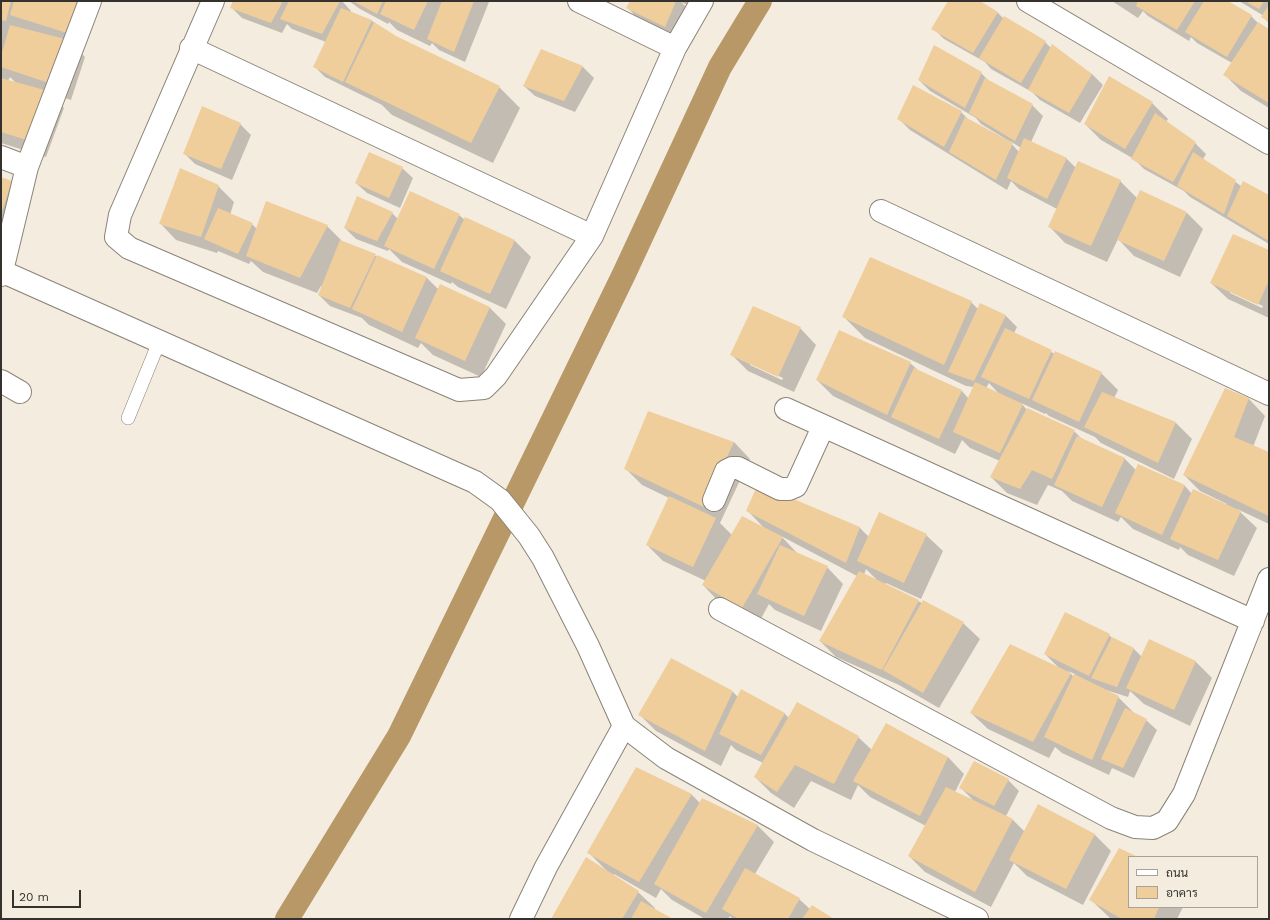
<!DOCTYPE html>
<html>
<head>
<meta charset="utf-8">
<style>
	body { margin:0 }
	#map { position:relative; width:1270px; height:920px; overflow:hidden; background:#f4ecdf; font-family:"Work Sans",Sarabun,sans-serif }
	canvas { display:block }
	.frame { position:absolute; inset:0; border:2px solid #35322d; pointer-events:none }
	.legend { position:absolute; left:1128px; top:856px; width:130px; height:52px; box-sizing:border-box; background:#f4ecdf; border:1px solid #a8a298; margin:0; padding:5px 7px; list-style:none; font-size:12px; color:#35322d }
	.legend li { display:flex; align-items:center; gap:8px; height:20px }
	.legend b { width:20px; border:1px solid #a8a298 }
	.scale { position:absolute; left:12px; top:890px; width:69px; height:18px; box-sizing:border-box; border:2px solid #35322d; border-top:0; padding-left:5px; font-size:12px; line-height:14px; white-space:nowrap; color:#35322d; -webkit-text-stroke:3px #f4ecdf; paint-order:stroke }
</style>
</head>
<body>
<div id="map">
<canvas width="1270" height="920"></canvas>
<div class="frame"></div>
<ul class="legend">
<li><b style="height:5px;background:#fff"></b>ถนน</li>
<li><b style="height:11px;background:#efce9c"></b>อาคาร</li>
</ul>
<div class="scale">20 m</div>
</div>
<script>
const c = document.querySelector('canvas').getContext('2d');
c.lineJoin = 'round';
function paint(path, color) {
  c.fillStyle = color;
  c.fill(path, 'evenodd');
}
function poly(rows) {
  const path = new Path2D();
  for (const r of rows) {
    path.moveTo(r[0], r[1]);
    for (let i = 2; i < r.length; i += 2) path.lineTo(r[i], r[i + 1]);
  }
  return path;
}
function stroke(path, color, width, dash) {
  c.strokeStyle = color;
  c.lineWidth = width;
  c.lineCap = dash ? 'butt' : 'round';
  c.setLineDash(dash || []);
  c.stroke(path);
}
paint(poly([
	[1,1,92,1,74,46,85,57,71,100,50,93,64,108,46,157,1,143],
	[10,77,17,84,8,81],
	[234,1,342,1,351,11,351,12,372,21,396,37,499,87,520,108,493,163,392,115,382,105,325,77,314,66,326,42,292,29,287,24,282,33,242,18,231,7],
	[349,1,488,1,489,2,465,62,439,50,432,43,430,46,397,30,389,22,388,24,360,9],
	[631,1,699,1,695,9,681,2,688,9,676,37,638,19,628,8],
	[949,1,978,1,998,13,1004,19,1045,42,1051,48,1092,74,1103,85,1080,123,1040,100,1032,92,991,69,985,62,944,39,933,28],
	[1112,1,1226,1,1251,16,1260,25,1269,30,1269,108,1241,91,1225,75,1232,63,1197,43,1191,37,1189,41,1148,16,1143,11,1138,18],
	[1239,1,1269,1,1269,23,1263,17,1264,16],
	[541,50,583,67,594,78,575,112,535,96,524,86],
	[981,73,991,83,1032,105,1043,116,1031,142,1066,158,1076,168,1120,181,1137,198,1187,213,1203,229,1180,277,1134,256,1118,239,1107,262,1065,243,1049,226,1057,209,1019,189,1011,181,1007,190,910,130,899,119,961,112,971,122,1008,142,1009,141,981,124,976,118,930,91,919,80],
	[1010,141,1021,148,1019,152,1010,142],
	[1152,103,1168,119,1166,122,1195,143,1206,154,1203,159,1241,186,1269,196,1269,244,1190,197,1184,191,1144,169,1134,159,1101,140,1085,124],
	[240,124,251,135,232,180,195,164,184,153],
	[402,168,413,178,400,208,367,193,356,183],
	[1,178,12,182,28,198,1,262],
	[218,186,234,202,230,215,252,224,257,229,327,226,343,242,427,278,439,290,441,285,490,308,506,324,481,377,433,355,421,343,418,348,369,325,362,318,330,306,319,295,322,286,321,286,317,293,263,272,251,261,249,264,218,251,217,253,176,240,160,223],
	[392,213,398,219,459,215,465,220,514,240,531,257,506,309,458,287,452,282,451,284,402,262,389,249,388,251,356,239,345,228],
	[1269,251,1269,318,1228,299,1211,283],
	[1230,291,1263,306,1262,308,1230,293],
	[971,302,978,309,980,304,1006,316,1017,327,1014,333,1055,354,1101,373,1118,390,1114,398,1176,423,1192,439,1174,479,1101,443,1095,437,1049,416,1046,413,1045,414,1021,403,1027,410,1074,431,1083,440,1124,458,1136,470,1138,465,1185,486,1192,494,1226,505,1227,504,1200,491,1184,475,1226,389,1249,399,1265,416,1253,447,1269,454,1269,524,1237,509,1257,528,1234,576,1188,555,1180,547,1179,550,1133,529,1121,517,1118,522,1072,501,1062,491,1048,485,1037,505,1007,493,991,477,1000,461,970,448,962,440,955,454,833,396,817,380,910,363,919,371,961,390,969,399,974,387,966,386,865,338,844,317],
	[989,383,1000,395,986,388],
	[800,328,816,345,794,392,748,371,732,355],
	[750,363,783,378,782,380,750,365],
	[734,442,750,459,720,523,732,535,765,529,747,510,758,485,860,528,869,537,926,535,943,551,921,599,886,583,885,585,963,623,980,639,939,708,899,685,836,657,820,641,857,576,781,536,798,554,827,567,843,584,821,631,775,610,769,604,758,624,719,602,703,585,706,581,663,561,647,545,669,498,642,485,625,468],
	[866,569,877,580,864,575],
	[1109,635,1113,639,1134,649,1142,657,1150,640,1196,662,1212,678,1190,726,1144,704,1130,691,1128,697,1106,690,1118,697,1135,714,1146,720,1157,730,1134,778,1112,768,1109,775,1062,753,1055,747,1049,758,988,729,971,713,1058,667,1045,654],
	[1068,671,1075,674,1074,677],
	[733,692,738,697,784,713,789,718,858,737,872,750,948,757,964,774,955,792,973,800,961,788,1008,780,1019,791,1006,816,1013,820,1025,832,1094,834,1111,851,1083,905,1027,876,1014,863,991,907,925,872,909,856,926,826,870,797,858,785,851,800,811,781,794,808,771,793,755,777,763,763,736,750,731,745,721,766,656,731,640,715],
	[691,794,701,804,703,800,758,826,774,842,755,874,799,899,810,909,832,919,733,919,730,916,728,919,705,919,672,900,661,889,656,898,614,874,613,876,638,892,655,908,654,910,671,919,552,919,606,870,589,853],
	[1119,849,1135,857,1129,857,1129,907,1183,907,1177,919,1111,919,1091,900]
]), '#0003');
stroke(poly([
	[287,919,399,736,624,274,720,67,760,1]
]), '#b89867', 24);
paint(poly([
	[1,1,11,1,6,21,1,20],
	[14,1,77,1,67,33,10,15],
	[233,1,283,1,271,23,230,8],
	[289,1,340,1,322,34,280,19],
	[353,1,383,1,377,14],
	[386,1,428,1,414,30,380,14],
	[442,1,474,1,454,52,427,39],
	[630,1,676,1,665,27,626,8],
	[948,1,980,1,998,12,973,53,931,29],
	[1138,1,1195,1,1177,30,1136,6],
	[1204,1,1228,1,1252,15,1227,57,1185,32],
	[1245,1,1264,1,1259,9],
	[1269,5,1269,22,1261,17],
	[341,8,372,20,343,82,313,67],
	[1004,16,1046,41,1021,83,979,58],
	[374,22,396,36,500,86,471,143,345,82],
	[1258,22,1269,29,1269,103,1223,75],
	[10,25,69,40,55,85,1,67,1,56],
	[1052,44,1092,74,1069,113,1028,90],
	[934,45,982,72,965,108,918,80],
	[541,49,583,66,564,101,523,86],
	[1109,76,1153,102,1125,149,1084,124],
	[1,78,48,91,30,141,1,132],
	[985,78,1033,104,1015,141,969,113],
	[913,85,962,111,944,147,897,119],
	[202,106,241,123,221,169,183,154],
	[1155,113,1196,142,1173,182,1131,159],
	[965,117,1013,143,996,180,949,152],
	[1024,138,1067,158,1047,199,1007,178],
	[369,152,403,167,389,198,355,183],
	[1193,152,1236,180,1224,214,1177,186],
	[1078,161,1121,180,1091,246,1048,227],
	[180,168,219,185,201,237,159,224],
	[1,177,12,181,1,214],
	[1243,181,1269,195,1269,241,1227,216],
	[1140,190,1187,212,1164,261,1117,240],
	[410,191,460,214,434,269,384,246],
	[357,196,393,212,377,241,344,228],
	[266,201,328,225,300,278,246,256],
	[218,208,253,223,238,254,204,239],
	[465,217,515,240,490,294,440,271],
	[1233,234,1269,250,1269,280,1258,305,1210,283],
	[340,240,376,254,350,308,318,295],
	[377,255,427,277,402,332,352,309],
	[870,257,972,301,944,365,842,317],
	[440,284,490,307,465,361,415,338],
	[980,303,1006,315,974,381,948,372],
	[753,306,801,327,778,377,730,355],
	[1005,328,1052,350,1029,399,981,377],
	[839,330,911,362,887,415,816,380],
	[1055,351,1102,372,1079,422,1032,400],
	[914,368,962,390,939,439,891,417],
	[975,382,1023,404,1000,453,953,432],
	[1225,388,1249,398,1234,437,1269,452,1269,516,1183,475],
	[1102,392,1176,422,1158,463,1084,427],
	[1027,408,1075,430,1052,479,1032,470,1020,489,990,477],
	[648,411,734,442,704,507,624,469],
	[1077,436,1125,458,1102,507,1054,485],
	[1138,464,1185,485,1162,535,1115,513],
	[758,484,860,527,846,563,746,511],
	[1193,489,1241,511,1218,560,1170,539],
	[669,496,716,518,693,567,646,545],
	[879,512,927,534,904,583,857,561],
	[742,516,783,537,742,608,702,585],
	[780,545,828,566,804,616,757,594],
	[859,571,919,600,882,670,819,641],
	[923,600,964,622,923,693,883,670],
	[1065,612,1110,634,1089,676,1044,654],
	[1112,637,1134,648,1117,687,1091,678],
	[1149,639,1196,661,1174,710,1126,688],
	[1010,644,1071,673,1033,742,970,713],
	[671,658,733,691,705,751,638,715],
	[1074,674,1119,696,1092,760,1044,737],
	[741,689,785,713,761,755,719,734],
	[797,702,859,736,834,784,795,765,777,792,754,777],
	[1125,708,1147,719,1123,768,1101,759],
	[886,723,948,757,920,816,853,781],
	[974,761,1009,779,994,806,959,788],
	[636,767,692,794,639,882,587,853],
	[946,787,1013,819,975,892,908,856],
	[702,798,758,825,706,913,654,884],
	[1038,804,1095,834,1066,889,1009,860],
	[1119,848,1138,857,1129,857,1129,907,1159,907,1154,919,1122,919,1089,900],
	[586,857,639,891,622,919,551,919],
	[745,868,800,898,788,919,739,919,722,909],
	[641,901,673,919,631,919],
	[812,905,834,919,802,919]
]), '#efce9c');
const service = poly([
	[128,418,159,342]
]);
const minor = poly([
	[213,1,120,215,116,237,129,248,459,390,484,388,496,376,592,236,675,48,702,1],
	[579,1,675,48],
	[1028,1,1269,143],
	[191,48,592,236],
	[1,157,27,167],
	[881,211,1269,394],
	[1,271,475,482,500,500,529,536,543,558,588,646,624,726,666,758,813,840,977,919],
	[1,275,27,167,90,1],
	[1,381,20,392],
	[786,409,1253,621],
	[714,500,726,471,732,468,738,468,780,489,789,489,796,486,823,427],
	[720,609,1111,818,1135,827,1153,828,1167,821,1184,794,1269,579],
	[521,919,546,867,624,726]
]);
stroke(service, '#8a8378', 14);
stroke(minor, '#8a8378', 24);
stroke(service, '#fff', 13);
stroke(minor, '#fff', 22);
</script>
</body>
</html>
